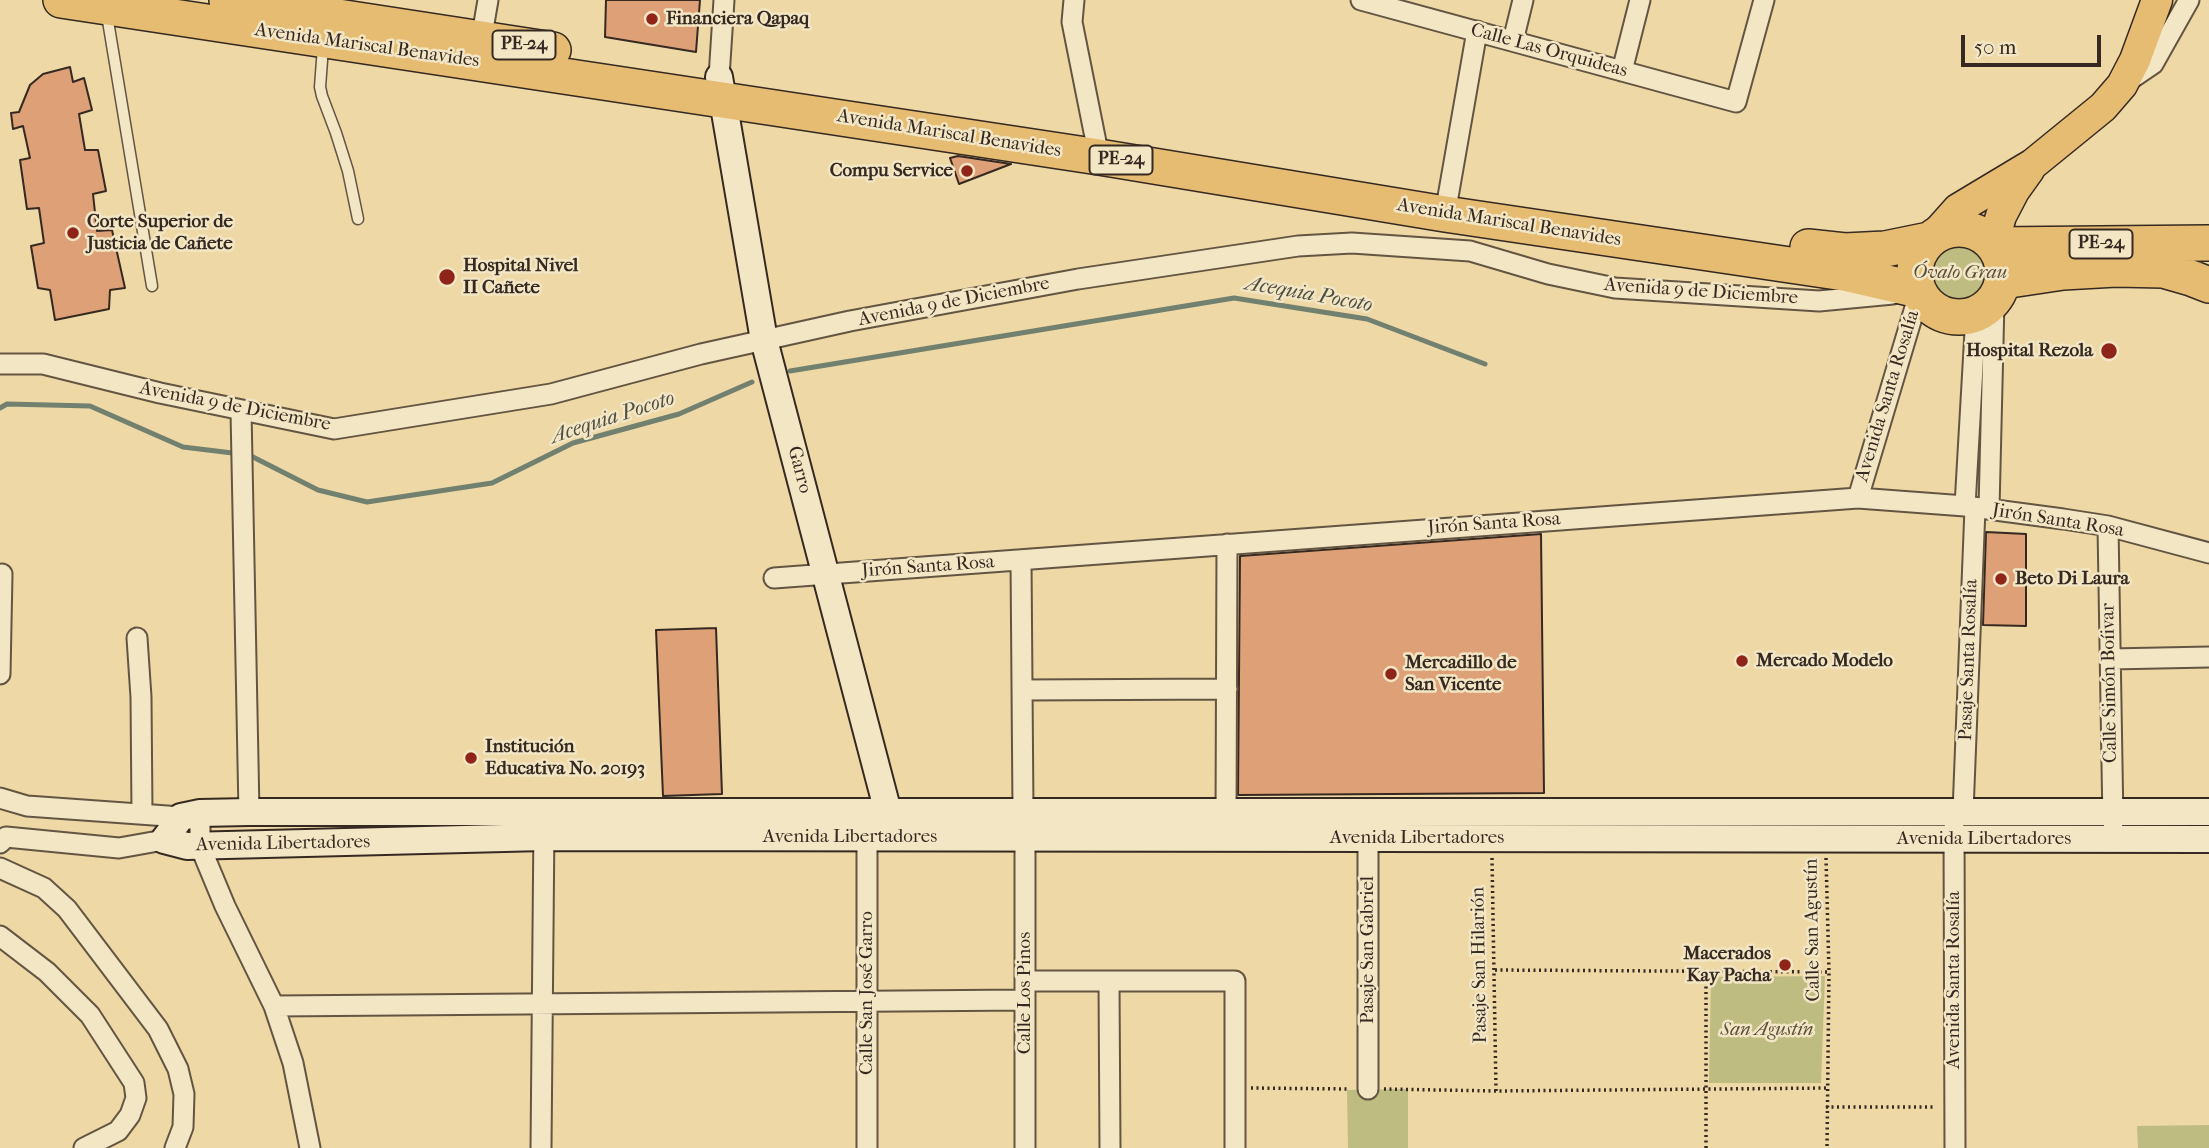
<!DOCTYPE html>
<html>
<head>
<meta charset="utf-8">
<style>
	body { margin:0 }
	#map { position:relative; width:2209px; height:1148px; overflow:hidden; background:#edd8a6; font-family:"IM FELL French Canon",serif }
	canvas { display:block }
	.scale { position:absolute; left:1961px; top:35px; width:140px; height:32px; box-sizing:border-box; border:4px solid #362921; border-top:0; padding-left:9px; font-size:21px; line-height:24px; white-space:nowrap; color:#362921; -webkit-text-stroke:5px #f3e6c5; paint-order:stroke }
</style>
</head>
<body>
<div id="map">
<canvas width="2209" height="1148"></canvas>
<div class="scale">50 m</div>
</div>
<script>
const c = document.querySelector('canvas').getContext('2d');
c.lineJoin = 'round';
function paint(path, color) {
  c.fillStyle = color;
  c.fill(path, 'evenodd');
}
function poly(rows) {
  const path = new Path2D();
  for (const r of rows) {
    if (r.length === 3) {
      path.moveTo(r[0] + r[2], r[1]);
      path.arc(r[0], r[1], r[2], 0, 2 * Math.PI);
      continue;
    }
    path.moveTo(r[0], r[1]);
    for (let i = 2; i < r.length; i += 2) path.lineTo(r[i], r[i + 1]);
  }
  return path;
}
function stroke(path, color, width, dash) {
  c.strokeStyle = color;
  c.lineWidth = width;
  c.lineCap = dash ? 'butt' : 'round';
  c.setLineDash(dash || []);
  c.stroke(path);
}
function drawText(font, color, halo, rows, align = 'center') {
  c.font = font + ' "IM FELL French Canon",serif';
  c.lineWidth = 5;
  c.setLineDash([]);
  c.textBaseline = 'middle';
  c.strokeStyle = halo;
  c.fillStyle = color;
  for (const [text, x, y, turn = 0] of rows) {
    c.save();
    c.translate(x, y);
    c.rotate((+turn || 0) * Math.PI / 180);
    c.textAlign = isNaN(turn) ? turn : align;
    if (halo) c.strokeText(text, 0, 0);
    c.fillText(text, 0, 0);
    c.restore();
  }
}
paint(poly([
	[1960,273,38],
	[1825,976,1821,1083,1709,1083,1711,977],
	[1408,1089,1408,1148,1348,1148,1347,1090],
	[2209,1125,2209,1148,2138,1148,2137,1126]
]), '#bfbc82');
stroke(poly([
	[790,371,1234,298,1367,319,1485,364],
	[0,408,7,404,90,406,183,447,249,455,318,490,367,502,492,483,573,443,679,414,752,382]
]), '#72816f', 5);
const building = poly([
	[606,0,700,0,696,52,605,37,606,0],
	[70,67,73,82,84,78,92,110,79,114,85,150,98,150,106,191,93,194,97,231,112,230,125,288,110,290,109,309,55,320,50,290,38,288,31,246,44,243,39,208,27,209,20,160,30,158,23,126,13,129,11,113,19,112,30,85,43,74,70,67],
	[958,156,1011,164,959,184,950,158,958,156],
	[1986,532,2026,534,2026,626,1983,625,1986,532],
	[1541,534,1544,793,1238,795,1240,556,1541,534],
	[716,628,722,794,663,796,656,630,716,628]
]);
paint(building, '#dea076');
stroke(building, '#362921', 2);
const lane = poly([
	[107,15,152,286],
	[323,47,320,87,322,96,336,133,348,171,358,219]
]);
const street = poly([
	[1074,0,1072,22,1099,157],
	[1361,0,1736,102,1764,0],
	[1513,41,1523,0],
	[480,47,488,0],
	[1622,71,1640,0],
	[719,77,724,0],
	[2128,81,2153,64,2189,0],
	[1445,214,1477,31],
	[0,364,43,364,160,393,334,429,551,394,701,354,850,321,1078,279,1298,246,1352,243,1470,251,1548,274,1615,288,1819,301,1893,294],
	[241,411,249,812],
	[1858,498,1919,294],
	[1965,506,1976,314],
	[1989,509,1994,301],
	[2108,526,2113,823],
	[1021,560,1023,812,1025,838,1025,1148],
	[774,578,1858,498,1965,506,2063,519,2108,526,2209,553],
	[137,638,141,697,142,813],
	[2110,659,2209,657],
	[0,674,2,574],
	[1023,690,1227,689],
	[0,798,27,806,181,817],
	[1963,812,1975,508],
	[200,813,200,846,225,906,274,1006,293,1063,310,1148],
	[1226,823,1227,544],
	[1368,826,1368,1089],
	[1954,827,1955,1148],
	[867,837,867,1148],
	[0,843,6,837,119,848,164,840],
	[0,868,44,888,67,909,158,1029,178,1069,184,1094,183,1127,175,1148],
	[0,936,47,972,90,1015,134,1083,136,1098,130,1115,118,1131,84,1148],
	[1025,981,1235,981,1235,1148],
	[1109,981,1110,1148],
	[274,1006,1025,1000],
	[541,1148,544,823]
]);
const secondary = poly([
	[719,77,764,340,888,812,890,829],
	[2209,812,249,812,200,813,181,817,164,840,187,846,544,837,2209,839]
]);
const primary = poly([
	[1933,237,1958,209,2033,164,2103,107,2122,85,2135,60,2157,0],
	[1993,244,2001,216,2014,191,2029,170]
]);
const highway = poly([
	[61,0,1099,157,1445,214,1844,273,1918,290],
	[227,0,553,50],
	[1959,273,44],
	[1994,245,2209,243],
	[1808,247,1845,251,1885,249,1929,240],
	[2003,281,2063,272,2116,269,2163,270,2191,278,2209,285]
]);
stroke(lane, '#645542', 13);
stroke(street, '#645542', 23);
stroke(secondary, '#362921', 30);
stroke(primary, '#362921', 33);
stroke(highway, '#362921', 38);
stroke(poly([
	[1492,858,1496,1091],
	[1826,858,1829,972,1827,1148],
	[1495,970,1829,972],
	[1251,1088,1349,1089],
	[1384,1089,1496,1091,1827,1088],
	[1826,1107,1936,1107],
	[1706,1148,1706,972]
]), '#362921', 3.5, [2, 3.5]);
stroke(lane, '#f3e6c5', 10);
stroke(street, '#f3e6c5', 19);
stroke(secondary, '#f3e6c5', 26);
stroke(primary, '#e6bc73', 30);
stroke(highway, '#e6bc73', 35);
for (const [x, y, r, color] of [
	[652,19,7,"#8f2418"],
	[967,171,7,"#8f2418"],
	[73,233,7,"#8f2418"],
	[447,277,9,"#8f2418"],
	[2109,351,9,"#8f2418"],
	[2001,579,7,"#8f2418"],
	[1742,661,7,"#8f2418"],
	[1391,674,7,"#8f2418"],
	[471,758,7,"#8f2418"],
	[1785,965,7,"#8f2418"]
]) {
  const dot = new Path2D();
  dot.arc(x, y, r, 0, 2 * Math.PI);
  c.fillStyle = color;
  c.fill(dot);
  stroke(dot, '#f3e6c5', 2.5);
}
for (const [x, y, w] of [
	[524,45,63],
	[1121,160,63],
	[2101,244,63]
]) {
  const box = new Path2D();
  box.roundRect(x - w / 2, y - 14.5, w, 29, 5);
  c.fillStyle = '#f3e6c5';
  c.fill(box);
  stroke(box, '#362921', 2);
}
drawText('bold 18px', '#362921', null, [
	["PE-24",524,45],
	["PE-24",1121,160],
	["PE-24",2101,244]
]);
drawText('bold 19px', '#362921', '#f3e6c5', [
	["Financiera Qapaq",666,19],
	["Compu Service",953,171,"right"],
	["Corte Superior de",87,222],
	["Justicia de Cañete",87,244],
	["Hospital Nivel",463,266],
	["II Cañete",463,288],
	["Hospital Rezola",2093,351,"right"],
	["Beto Di Laura",2015,579],
	["Mercado Modelo",1756,661],
	["Mercadillo de",1405,663],
	["San Vicente",1405,685],
	["Institución",485,747],
	["Educativa No. 20193",485,769],
	["Macerados",1771,954,"right"],
	["Kay Pacha",1771,976,"right"]
], 'left');
drawText('19px', '#362921', '#f3e6c5', [
	["Avenida Mariscal Benavides",367,46,8],
	["Calle Las Orquideas",1549,51,15],
	["Avenida Mariscal Benavides",949,134,9],
	["Avenida Mariscal Benavides",1509,223,9],
	["Avenida 9 de Diciembre",1701,292,4],
	["Avenida 9 de Diciembre",954,302,-11],
	["Avenida Santa Rosalía",1888,396,-73],
	["Avenida 9 de Diciembre",235,407,11],
	["Garro",799,470,75],
	["Jirón Santa Rosa",2058,521,9],
	["Jirón Santa Rosa",1494,524,-4],
	["Jirón Santa Rosa",928,567,-4],
	["Pasaje Santa Rosalía",1969,660,-88],
	["Calle Simón Boíivar",2110,683,-91],
	["Avenida Libertadores",850,837],
	["Avenida Libertadores",1417,838],
	["Avenida Libertadores",1984,839],
	["Avenida Libertadores",283,844,-1],
	["Calle San Agustín",1813,930,-91],
	["Pasaje San Gabriel",1368,950,-90],
	["Pasaje San Hilarión",1480,965,-91],
	["Avenida Santa Rosalía",1954,980,-90],
	["Calle San José Garro",867,993,-90],
	["Calle Los Pinos",1025,993,-90]
]);
drawText('italic 19px', '#584e39', '#f3e6c5', [
	["Óvalo Grau",1960,273],
	["San Agustín",1767,1030]
]);
drawText('italic 21px', '#4f4e42', '#f3e6c5', [
	["Acequia Pocoto",1309,295,10],
	["Acequia Pocoto",613,418,-18]
]);
</script>
</body>
</html>
